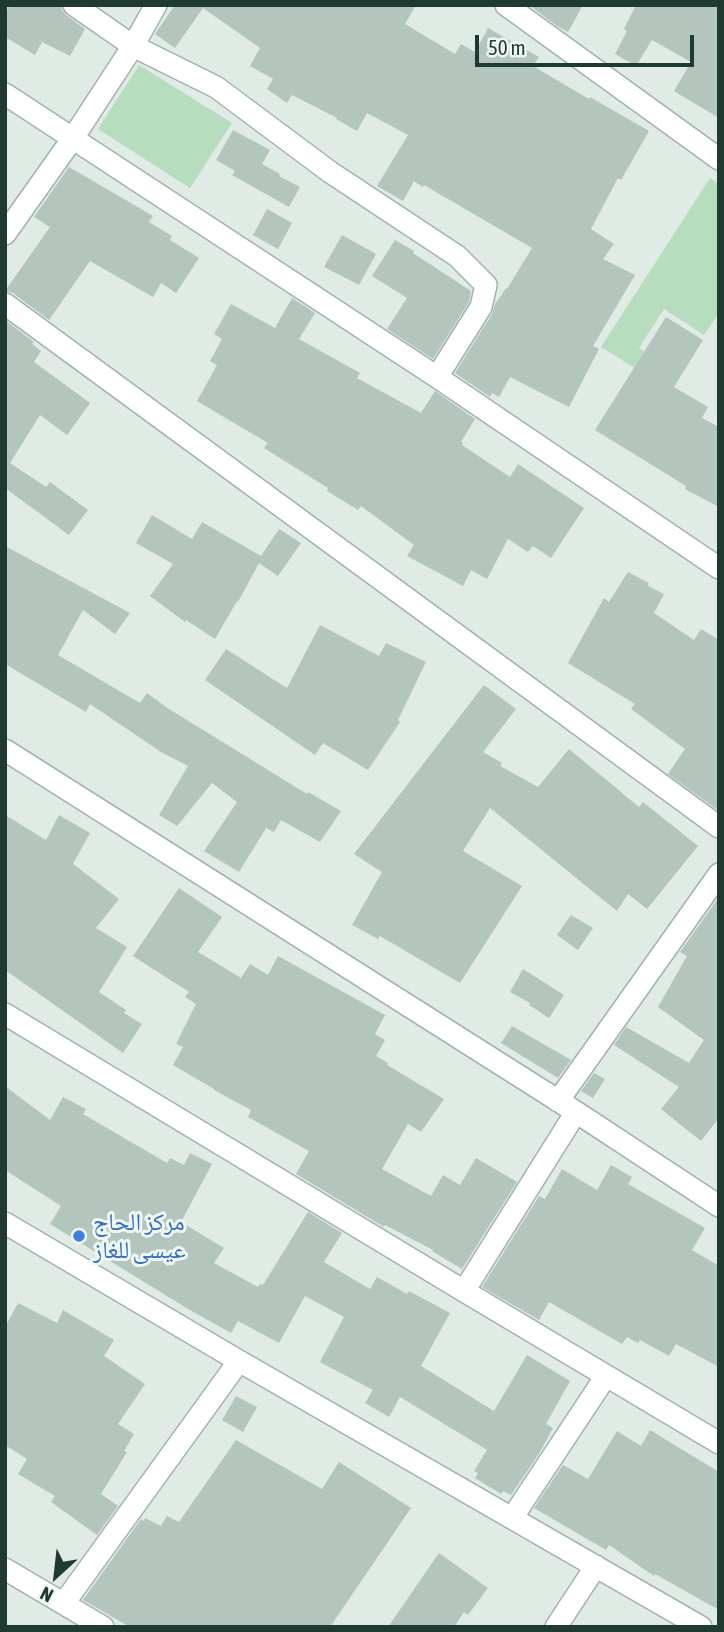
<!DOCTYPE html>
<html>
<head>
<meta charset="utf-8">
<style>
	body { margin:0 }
	#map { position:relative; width:724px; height:1632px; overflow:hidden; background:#dfebe4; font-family:"Asap Condensed",sans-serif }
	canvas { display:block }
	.frame { position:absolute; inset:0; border:7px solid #1f3b31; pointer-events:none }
	.north { position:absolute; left:21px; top:1541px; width:70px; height:70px; -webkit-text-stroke:5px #eff7f3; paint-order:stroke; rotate:207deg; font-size:19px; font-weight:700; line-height:28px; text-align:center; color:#1f3b31 }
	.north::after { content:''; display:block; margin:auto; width:24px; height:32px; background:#1f3b31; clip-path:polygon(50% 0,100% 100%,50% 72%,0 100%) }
	.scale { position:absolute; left:475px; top:35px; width:219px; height:32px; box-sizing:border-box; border:4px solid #1f3b31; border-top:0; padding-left:9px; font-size:21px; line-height:24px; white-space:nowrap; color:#1f3b31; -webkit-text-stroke:5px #eff7f3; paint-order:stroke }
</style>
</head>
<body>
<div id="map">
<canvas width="724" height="1632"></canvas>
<div class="frame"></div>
<div class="north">N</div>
<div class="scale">50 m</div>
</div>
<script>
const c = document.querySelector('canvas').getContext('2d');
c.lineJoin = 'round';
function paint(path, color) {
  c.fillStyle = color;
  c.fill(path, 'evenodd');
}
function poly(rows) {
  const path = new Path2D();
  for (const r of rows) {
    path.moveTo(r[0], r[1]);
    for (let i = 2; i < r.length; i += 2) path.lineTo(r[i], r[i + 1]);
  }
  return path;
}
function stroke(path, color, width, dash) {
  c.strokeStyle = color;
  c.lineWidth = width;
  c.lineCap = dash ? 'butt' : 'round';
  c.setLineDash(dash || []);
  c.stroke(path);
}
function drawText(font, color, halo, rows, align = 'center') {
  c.font = font + ' "Asap Condensed","Noto Naskh Arabic",sans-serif';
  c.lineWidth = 6;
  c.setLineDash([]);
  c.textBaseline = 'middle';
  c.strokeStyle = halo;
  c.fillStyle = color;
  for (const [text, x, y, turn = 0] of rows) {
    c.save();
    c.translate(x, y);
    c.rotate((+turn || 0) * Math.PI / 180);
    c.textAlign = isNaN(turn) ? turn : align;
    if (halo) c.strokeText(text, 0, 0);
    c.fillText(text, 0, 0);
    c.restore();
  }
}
paint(poly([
	[139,65,232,123,190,188,98,129],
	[710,178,719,184,719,313,704,335,664,309,639,348,648,354,638,370,601,347]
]), '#b6ddbe');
paint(poly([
	[10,5,61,5,62,11,66,15,85,29,70,56,42,42,35,55,5,37,5,14],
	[175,5,416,5,405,24,455,54,461,44,475,52,488,28,539,57,533,66,589,99,590,97,649,131,621,180,618,178,591,229,614,244,603,259,635,275,593,346,599,349,569,407,510,377,499,397,492,393,490,397,455,373,492,314,496,301,497,302,506,288,507,289,532,248,424,185,423,187,414,181,403,201,377,186,408,135,367,113,357,131,336,119,337,118,292,95,287,103,267,89,273,79,250,66,260,48,203,8,175,48,155,34],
	[529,5,583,5,568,32,557,26],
	[636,5,719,5,719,118,674,91,691,62,652,40,636,66,615,54,627,31,624,29],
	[233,130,270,150,262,164,280,174,279,176,300,187,289,207,232,175,235,171,216,160],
	[69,167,153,216,149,222,172,236,170,240,199,258,176,293,161,283,153,297,90,261,49,320,13,293,5,291,50,227,34,217],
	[267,209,292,223,278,249,253,235],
	[342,235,376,254,359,285,324,267],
	[395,240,414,251,413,253,471,291,469,302,433,359,387,329,407,298,372,276],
	[292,298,315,313,299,339,360,373,357,378,421,413,435,391,475,419,461,442,463,443,462,445,510,477,518,464,584,508,551,558,533,546,528,552,508,539,487,579,471,570,463,586,407,556,414,545,361,506,358,510,327,491,328,488,264,448,268,443,197,401,217,365,210,361,222,339,214,334,231,304,275,328],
	[666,317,703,340,674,387,708,407,702,418,719,427,719,507,685,489,686,486,595,430],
	[5,320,34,342,32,344,41,351,34,362,90,403,67,435,40,415,10,463,46,487,50,482,88,510,69,535,5,488],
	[152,515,192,539,202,522,261,556,279,529,301,543,278,576,259,563,238,602,237,601,215,639,186,620,185,622,150,596,173,564,136,543],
	[5,546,130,613,115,634,83,610,58,655,140,703,147,693,169,709,307,794,308,792,341,811,320,842,281,820,274,832,266,828,239,872,204,851,237,802,212,783,177,826,159,815,188,766,161,752,90,704,86,712,5,664],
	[628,572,649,583,648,586,664,594,654,613,694,640,701,629,719,640,719,811,668,774,685,749,631,709,635,704,568,663,604,598,609,602],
	[320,625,379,656,386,643,426,662,398,720,400,722,368,770,323,743,315,755,205,680,226,649,287,688],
	[484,685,516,709,483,752,502,763,500,766,538,787,569,749,639,807,643,802,698,846,647,909,628,894,617,911,490,808,463,851,522,886,460,983,380,936,378,939,352,925,382,872,354,854],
	[5,815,46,840,59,815,90,833,73,864,119,899,96,928,127,947,99,992,126,1010,124,1013,142,1024,123,1053,5,970],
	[179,888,222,917,198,952,241,978,250,964,268,975,278,956,385,1015,375,1034,385,1040,376,1056,388,1063,387,1065,444,1099,421,1132,408,1124,382,1169,431,1196,443,1175,460,1185,476,1158,517,1182,462,1269,432,1251,433,1250,385,1225,384,1227,296,1174,309,1151,248,1117,251,1110,214,1090,214,1089,173,1065,183,1047,176,1044,196,1004,185,997,189,992,133,956],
	[719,897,719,1118,701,1141,661,1109,679,1087,614,1045,626,1027,689,1063,704,1040,658,1007,687,956,680,952],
	[571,915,593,928,578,950,557,935],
	[523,969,564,995,549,1018,529,1005,530,1003,510,992],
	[512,1026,571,1060,558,1078,501,1043],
	[594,1073,605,1079,593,1098,581,1091],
	[5,1086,50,1120,63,1097,86,1109,83,1114,167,1163,170,1158,184,1165,190,1153,212,1164,181,1222,224,1248,214,1263,258,1287,260,1284,263,1285,308,1212,342,1233,324,1262,370,1289,377,1277,407,1294,409,1291,450,1313,421,1366,494,1411,527,1355,570,1381,546,1424,553,1428,540,1452,511,1495,503,1491,501,1494,475,1478,478,1473,474,1471,487,1450,400,1397,389,1417,365,1403,373,1390,320,1362,344,1317,305,1296,279,1343,238,1321,231,1333,188,1309,50,1224,61,1206,5,1170],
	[611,1165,632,1177,628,1184,705,1228,692,1250,719,1266,719,1367,676,1344,669,1356,640,1340,638,1343,627,1337,622,1344,549,1302,539,1320,482,1287,539,1196,545,1199,562,1169,597,1190],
	[18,1303,57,1323,63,1310,114,1340,104,1356,145,1384,118,1424,134,1434,124,1451,127,1452,101,1494,118,1506,97,1535,51,1502,55,1496,18,1474,27,1459,5,1445,5,1327],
	[236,1396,257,1407,243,1432,222,1420],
	[650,1430,719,1472,719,1610,655,1574,654,1576,609,1545,606,1550,534,1508,563,1465,588,1479,617,1431,641,1446],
	[236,1440,322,1489,339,1462,411,1508,330,1627,130,1627,83,1600,141,1519,144,1521,145,1518,161,1526,167,1516,179,1522],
	[439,1553,488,1588,468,1615,464,1612,454,1627,388,1627]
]), '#b4c5bd');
const minor = poly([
	[74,5,133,46,216,87,330,172,457,256,486,285,481,307,437,377],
	[506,5,719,159],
	[5,94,437,377,719,568],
	[5,234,73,138,133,46,156,5],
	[5,304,719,827],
	[5,750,576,1112,719,1206],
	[5,1014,464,1291,719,1443],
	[558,1101,719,874],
	[5,1223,239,1361,701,1627],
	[464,1291,576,1112],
	[512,1518,606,1376],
	[5,1569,103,1627],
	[64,1603,239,1361],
	[556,1627,596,1566]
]);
stroke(minor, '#a2b3ab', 24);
stroke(minor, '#fff', 21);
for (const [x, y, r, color] of [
	[79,1236,7,"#3f7fe0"]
]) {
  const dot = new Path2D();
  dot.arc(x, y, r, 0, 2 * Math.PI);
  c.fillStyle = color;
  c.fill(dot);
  stroke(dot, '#eff7f3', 2.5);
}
drawText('24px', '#366cbe', '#eff7f3', [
	["مركز الحاج",93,1222],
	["عيسى للغاز",93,1250]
], 'left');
</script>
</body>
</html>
